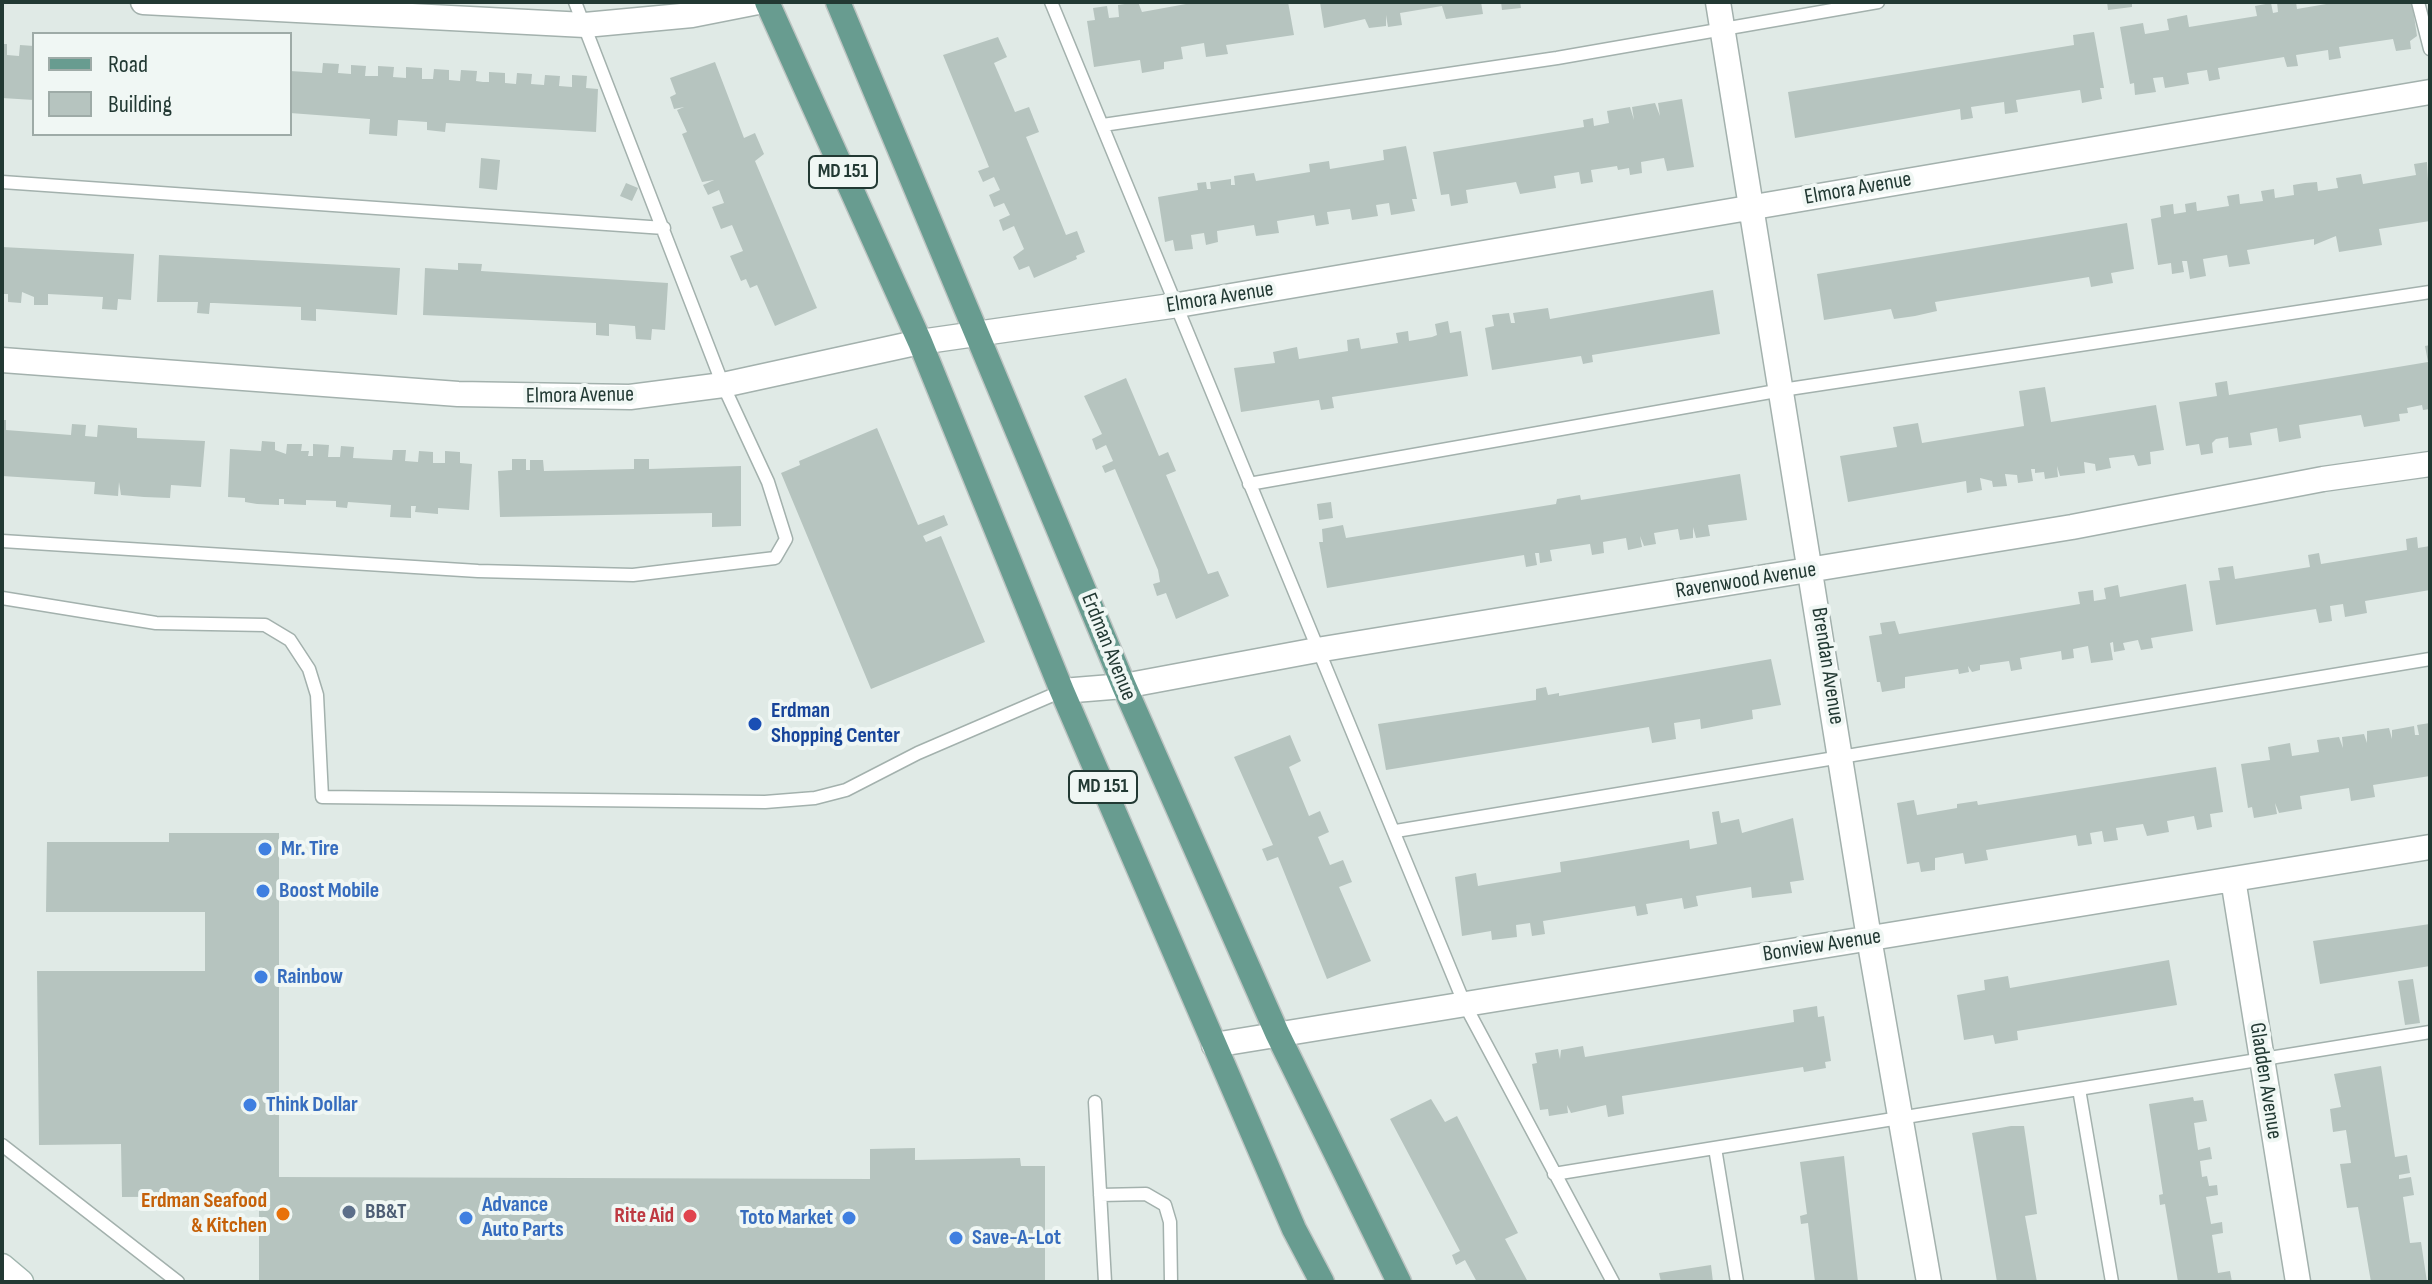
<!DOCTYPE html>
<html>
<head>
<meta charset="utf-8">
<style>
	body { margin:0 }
	#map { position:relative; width:2432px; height:1284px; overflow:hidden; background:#e0eae6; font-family:"Sofia Sans Condensed",sans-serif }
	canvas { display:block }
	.frame { position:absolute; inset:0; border:4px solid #223933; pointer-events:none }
	.legend { position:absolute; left:32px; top:32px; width:260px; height:104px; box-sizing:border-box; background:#f0f7f4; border:2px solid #9eaba7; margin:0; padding:10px 14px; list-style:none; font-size:24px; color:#223933 }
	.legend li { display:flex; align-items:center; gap:16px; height:40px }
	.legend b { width:40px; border:2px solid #9eaba7 }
</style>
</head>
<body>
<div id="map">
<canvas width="2432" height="1284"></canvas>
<div class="frame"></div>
<ul class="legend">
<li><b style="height:10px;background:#689c90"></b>Road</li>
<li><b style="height:22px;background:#b6c4bf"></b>Building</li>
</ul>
</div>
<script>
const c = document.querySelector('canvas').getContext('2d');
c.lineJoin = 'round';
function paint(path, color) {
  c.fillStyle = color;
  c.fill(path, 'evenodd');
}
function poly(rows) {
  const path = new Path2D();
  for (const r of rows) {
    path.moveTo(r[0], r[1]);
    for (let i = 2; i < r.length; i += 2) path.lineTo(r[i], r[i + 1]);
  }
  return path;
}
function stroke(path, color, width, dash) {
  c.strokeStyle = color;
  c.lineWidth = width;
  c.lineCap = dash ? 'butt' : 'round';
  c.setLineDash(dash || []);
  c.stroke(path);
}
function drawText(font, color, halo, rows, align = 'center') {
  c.font = font + ' "Sofia Sans Condensed",sans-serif';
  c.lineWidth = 8;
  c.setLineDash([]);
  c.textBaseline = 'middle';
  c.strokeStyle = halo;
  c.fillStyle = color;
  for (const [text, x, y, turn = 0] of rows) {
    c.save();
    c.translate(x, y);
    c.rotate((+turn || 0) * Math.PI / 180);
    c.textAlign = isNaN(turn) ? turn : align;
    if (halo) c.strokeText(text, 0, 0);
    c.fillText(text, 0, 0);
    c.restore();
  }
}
paint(poly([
	[1138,2,1142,12,1197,2,1288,2,1294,35,1226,45,1228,54,1206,57,1204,43,1181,47,1183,59,1164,62,1164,69,1142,73,1140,60,1094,67,1087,21,1095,20,1093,8,1107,6,1109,18,1119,17,1118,5],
	[1320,2,1481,2,1483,14,1446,19,1442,6,1400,13,1402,25,1388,27,1386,15,1386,26,1369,28,1365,19,1324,28],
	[1501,2,1520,2,1521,8,1502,10],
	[2107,2,2132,2,2132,7,2108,10],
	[2277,2,2296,2,2297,9,2338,2,2412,2,2417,36,2410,41,2411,49,2396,51,2393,39,2339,47,2341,58,2329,60,2328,50,2296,55,2298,66,2287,67,2284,57,2218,68,2220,79,2209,81,2207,70,2187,73,2189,84,2165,88,2163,77,2153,78,2156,92,2135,95,2134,83,2130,84,2120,27,2143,23,2145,34,2169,30,2167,19,2187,15,2189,27,2257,16,2255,6,2271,3,2273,13,2278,12],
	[2094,32,2104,88,2100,88,2102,99,2082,103,2080,90,2016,100,2018,112,2005,114,2004,102,1971,107,1973,118,1961,120,1960,109,1795,138,1788,92,2074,45,2073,35],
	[998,37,1007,57,994,63,1015,112,1029,107,1039,132,1026,137,1066,235,1077,231,1085,252,1076,256,1077,259,1034,278,1029,266,1019,270,1013,257,1024,249,1014,226,1003,231,999,220,1010,215,1004,203,994,207,989,195,1000,190,994,177,983,182,978,171,989,167,943,55],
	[2,44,7,44,7,55,19,56,20,45,34,46,34,100,2,98],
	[715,62,744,138,755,133,764,154,755,161,817,308,775,326,757,285,750,288,746,279,741,281,730,256,743,251,732,225,721,229,712,207,724,203,719,190,708,195,703,185,714,180,702,182,682,134,687,132,677,110,684,107,674,109,670,97,676,94,670,78],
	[323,63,339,64,338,73,351,74,351,65,366,66,365,76,378,76,378,66,394,67,393,77,406,78,406,67,422,68,422,79,433,79,434,69,449,70,449,80,460,81,461,70,477,71,476,81,483,82,489,82,489,72,505,73,505,83,516,84,517,73,532,74,531,84,544,85,545,75,560,76,559,86,572,87,572,75,587,76,586,88,598,89,596,132,446,123,445,132,427,130,427,122,398,120,397,136,369,134,370,119,290,113,290,71,322,73],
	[1682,99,1694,167,1667,171,1664,158,1641,162,1642,173,1630,175,1629,168,1618,170,1617,166,1591,170,1593,182,1581,184,1579,172,1554,176,1556,188,1520,194,1516,182,1466,190,1468,203,1451,206,1449,194,1441,195,1433,152,1584,127,1583,120,1593,118,1594,126,1609,123,1607,111,1630,107,1634,120,1632,107,1655,103,1660,116,1658,103],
	[1406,146,1417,199,1412,199,1415,211,1391,215,1389,203,1376,205,1378,216,1352,220,1350,209,1327,212,1329,224,1316,226,1314,215,1277,221,1279,233,1256,236,1254,225,1217,231,1218,242,1206,245,1204,233,1191,235,1193,249,1175,251,1173,240,1165,242,1158,197,1198,190,1197,183,1206,182,1207,189,1211,189,1210,182,1231,179,1231,185,1235,185,1234,176,1254,173,1256,181,1310,172,1309,164,1329,161,1330,169,1384,160,1383,150],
	[481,158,500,160,497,190,479,188],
	[2427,162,2430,221,2379,229,2382,245,2339,252,2336,236,2314,245,2314,239,2247,250,2250,264,2229,267,2227,255,2203,259,2206,276,2190,279,2187,261,2182,261,2184,272,2172,274,2171,263,2158,265,2151,219,2161,217,2160,206,2173,204,2174,214,2186,212,2185,204,2196,202,2197,211,2229,206,2227,196,2239,194,2240,204,2263,201,2261,191,2274,189,2275,198,2294,195,2293,185,2305,183,2317,182,2318,191,2338,188,2336,178,2361,174,2363,184,2416,175,2414,164],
	[626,183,638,188,632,201,620,196],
	[2127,223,2134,269,2111,273,2113,283,2091,287,2089,277,1935,302,1937,311,1915,316,1894,319,1891,309,1824,320,1817,274],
	[2,247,134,254,131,300,118,299,117,310,102,309,103,297,48,294,48,305,34,305,34,297,22,292,21,303,8,302,8,294,2,294],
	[159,255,400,268,397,315,316,309,316,321,301,320,301,307,214,303,210,303,209,314,197,313,198,302,157,302],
	[458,263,482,264,481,271,668,283,665,330,652,329,651,340,636,339,635,326,609,324,609,336,596,335,596,323,423,315,425,268,458,270],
	[1713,290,1720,334,1592,355,1593,362,1583,364,1581,356,1492,370,1485,328,1494,326,1492,315,1509,313,1511,323,1515,323,1513,313,1548,308,1550,319],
	[1448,321,1450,333,1461,331,1468,376,1332,397,1334,408,1321,410,1319,400,1241,412,1234,368,1275,363,1273,352,1297,347,1299,359,1348,351,1347,340,1359,338,1361,349,1398,343,1396,333,1408,331,1409,341,1432,337,1437,335,1435,324],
	[2430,345,2430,409,2423,410,2422,405,2407,408,2408,413,2399,414,2400,421,2364,427,2361,415,2299,425,2301,438,2279,442,2277,428,2250,433,2252,445,2229,448,2228,437,2216,439,2212,443,2213,453,2201,455,2199,444,2186,446,2179,402,2217,396,2215,383,2227,381,2229,395,2428,362,2425,346],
	[1126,378,1159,456,1168,452,1176,471,1166,475,1208,574,1218,571,1229,596,1176,619,1166,593,1157,596,1153,584,1160,582,1158,570,1115,469,1105,473,1102,466,1113,461,1106,445,1096,450,1092,439,1102,434,1084,396],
	[2045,387,2051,422,2156,405,2164,450,2150,452,2151,464,2138,466,2134,455,2109,458,2111,468,2096,471,2095,464,2084,462,2085,473,2060,476,2057,466,2058,477,2045,479,2044,472,2035,473,2035,469,2031,469,2033,481,2018,483,2017,475,2005,474,2007,486,1993,487,1992,481,1980,478,1982,490,1967,493,1966,481,1848,502,1840,456,1897,447,1893,427,1918,423,1922,443,2024,426,2019,391],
	[2,420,6,420,6,430,71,435,72,424,86,425,85,436,97,437,98,425,137,428,137,438,205,441,201,487,171,485,170,498,144,497,121,495,119,482,118,496,94,494,95,482,2,476],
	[877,428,918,525,944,515,948,525,923,536,926,542,941,536,985,642,871,689,781,473,800,465,799,461],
	[262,441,275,442,275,450,286,454,287,444,302,444,301,451,309,451,308,456,313,456,313,444,329,445,328,457,340,457,341,446,354,447,353,458,392,460,393,450,406,450,405,461,418,462,419,451,433,452,433,463,445,463,445,451,460,452,460,463,472,464,469,510,438,508,438,514,415,512,416,506,411,506,411,518,390,517,391,505,348,502,347,508,336,507,336,501,306,500,306,505,284,504,284,499,279,499,279,505,257,504,245,502,245,498,228,497,230,449,261,451],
	[512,459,526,459,526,470,530,470,530,460,543,460,544,471,634,469,634,459,649,459,649,469,741,466,741,526,712,527,712,513,500,517,498,471,512,470],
	[1740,474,1747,520,1708,525,1710,536,1696,538,1693,527,1693,538,1680,540,1678,529,1654,533,1656,544,1644,546,1640,536,1642,547,1628,550,1626,538,1603,542,1604,553,1592,555,1590,544,1550,550,1552,561,1540,563,1539,553,1535,553,1537,565,1526,567,1524,555,1327,588,1319,542,1323,542,1322,529,1343,525,1346,538,1556,504,1557,499,1580,495,1581,500],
	[1331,502,1333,518,1319,520,1317,504],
	[2417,537,2418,548,2430,546,2430,590,2365,601,2367,613,2345,617,2343,604,2330,606,2332,621,2319,623,2316,609,2216,625,2209,581,2220,580,2218,568,2233,566,2235,579,2310,567,2308,555,2319,553,2321,564,2407,550,2406,539],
	[2186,584,2193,631,2151,638,2153,648,2141,650,2138,640,2123,643,2125,650,2114,652,2113,642,2110,643,2113,660,2091,663,2088,646,2073,649,2074,658,2062,660,2061,651,2020,658,2022,669,2011,671,2009,661,1980,665,1980,670,1972,672,1968,666,1969,672,1959,674,1958,669,1905,677,1905,688,1882,692,1880,682,1877,682,1869,636,1882,634,1880,623,1895,621,1899,634,2080,604,2078,592,2093,590,2094,601,2106,599,2104,588,2118,585,2120,597],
	[1771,659,1781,705,1752,710,1753,719,1701,729,1700,719,1674,723,1676,739,1652,743,1649,727,1386,770,1378,724,1536,700,1536,689,1546,687,1548,695,1559,693,1559,696],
	[2430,723,2430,776,2373,785,2375,797,2351,801,2349,788,2300,796,2302,809,2279,813,2275,803,2277,814,2254,818,2252,807,2248,808,2241,764,2270,760,2268,747,2290,743,2292,756,2319,752,2317,740,2339,737,2343,748,2342,737,2364,734,2367,743,2367,731,2389,728,2392,739,2392,730,2414,726,2415,735,2419,735,2417,725],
	[1290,735,1301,761,1289,767,1309,816,1320,811,1329,832,1318,837,1330,865,1343,860,1352,882,1339,887,1371,961,1327,979,1278,857,1267,861,1262,849,1273,845,1234,757],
	[2216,767,2223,812,2210,814,2212,827,2197,830,2194,816,2167,821,2169,832,2147,836,2143,824,2116,828,2118,840,2104,842,2102,831,2090,833,2092,844,2078,846,2076,835,1986,850,1988,860,1965,864,1963,853,1935,858,1935,870,1921,872,1919,862,1907,864,1897,803,1914,800,1917,815,1957,808,1957,804,1977,801,1978,805],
	[1719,811,1721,823,1739,819,1742,833,1793,818,1804,880,1790,882,1792,893,1752,898,1751,887,1696,896,1698,906,1684,909,1682,898,1646,904,1648,914,1637,916,1635,906,1543,921,1545,934,1532,936,1530,923,1516,925,1517,937,1492,940,1491,931,1462,936,1455,877,1476,873,1478,886,1483,885,1561,872,1560,862,1586,858,1689,840,1690,849,1717,844,1712,812],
	[169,833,279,833,279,1177,870,1179,870,1149,915,1148,915,1160,1020,1158,1021,1166,1045,1166,1045,1282,259,1282,259,1196,122,1197,121,1144,39,1145,37,971,205,971,205,912,46,912,47,842,169,842],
	[2430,924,2430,966,2320,984,2313,941],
	[2169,960,2177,1005,2017,1031,2018,1040,1995,1044,1993,1035,1964,1040,1957,995,1985,990,1984,980,2008,976,2010,988],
	[2413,979,2420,1023,2405,1025,2398,981],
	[1817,1006,1818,1017,1824,1016,1831,1061,1825,1062,1826,1068,1804,1072,1803,1067,1622,1096,1624,1114,1608,1117,1606,1105,1571,1113,1567,1105,1568,1113,1549,1116,1548,1109,1540,1110,1532,1064,1537,1063,1535,1053,1558,1049,1560,1059,1561,1050,1583,1046,1585,1057,1794,1022,1793,1010],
	[2381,1066,2395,1157,2407,1155,2410,1173,2399,1175,2399,1179,2411,1177,2414,1195,2403,1197,2410,1243,2421,1242,2427,1282,2371,1282,2358,1207,2347,1208,2340,1164,2351,1163,2346,1130,2333,1132,2330,1109,2341,1107,2334,1074],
	[2193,1097,2194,1101,2203,1100,2207,1121,2194,1123,2198,1150,2210,1147,2212,1159,2200,1161,2202,1177,2207,1176,2209,1186,2217,1185,2218,1195,2206,1197,2211,1224,2222,1222,2223,1233,2212,1235,2218,1273,2230,1271,2232,1282,2178,1282,2165,1204,2160,1205,2159,1195,2163,1194,2149,1104],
	[1431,1099,1445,1122,1457,1116,1469,1139,1518,1233,1505,1239,1528,1282,1477,1282,1465,1260,1456,1265,1452,1255,1460,1251,1390,1119],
	[2011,1126,2024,1126,2027,1146,2037,1214,2025,1216,2037,1282,1997,1282,1976,1156,1972,1133],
	[1844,1156,1858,1282,1815,1282,1808,1223,1801,1224,1800,1216,1807,1214,1800,1162],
	[1711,1265,1713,1282,1661,1282,1659,1273]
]), '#b6c4bf');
const service = poly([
	[1051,2,1465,1005,1613,1282],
	[2418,2,2430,49],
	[1103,125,1557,58,1878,2],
	[2,182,664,228],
	[1249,484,1782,390,2430,292],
	[2,541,478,571,633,575,775,558,786,539,768,482,723,385,575,2],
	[2,598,156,623,265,625,290,640,309,669,317,695,322,797,765,802,815,798,846,790,918,753,1062,691],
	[1396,831,2430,659],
	[2079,1089,2112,1282],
	[1095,1102,1105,1282],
	[2,1145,178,1282],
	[1715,1148,1737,1282],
	[1554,1174,2430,1032],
	[1100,1195,1146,1194,1165,1205,1170,1222,1171,1282]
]);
const minor = poly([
	[143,2,585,25,692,15,758,2],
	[1718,2,1869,938,1929,1282],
	[2,360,458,394,630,397,723,385,920,342,1178,305,2430,92],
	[1062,691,1124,686,1317,650,2072,527,2323,479,2430,464],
	[2233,879,2298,1282],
	[1214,1045,2430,847]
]);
const secondary = poly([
	[2,1266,21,1282]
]);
const primary = poly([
	[767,2,920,342,1062,691,1294,1229,1322,1282],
	[838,2,1124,686,1277,1033,1399,1282]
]);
stroke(service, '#a3b1ad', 15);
stroke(minor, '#a3b1ad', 27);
stroke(secondary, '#a0b5ae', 27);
stroke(primary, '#bdc4c2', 27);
stroke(service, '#fff', 12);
stroke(minor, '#fff', 24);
stroke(secondary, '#fff', 24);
stroke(primary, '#689c90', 24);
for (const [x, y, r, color] of [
	[755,724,8,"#1a4fb4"],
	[265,849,8,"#3f7fe0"],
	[263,891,8,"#3f7fe0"],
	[261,977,8,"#3f7fe0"],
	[250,1105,8,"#3f7fe0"],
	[349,1212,8,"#5c6f8a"],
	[283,1214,8,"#e8710a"],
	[690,1216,8,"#e0444e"],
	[466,1218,8,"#3f7fe0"],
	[849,1218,8,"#3f7fe0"],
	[956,1238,8,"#3f7fe0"]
]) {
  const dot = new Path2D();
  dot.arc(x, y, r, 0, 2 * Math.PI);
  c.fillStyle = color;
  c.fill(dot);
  stroke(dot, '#f0f7f4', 3);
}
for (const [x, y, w] of [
	[843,172,68],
	[1103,787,68]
]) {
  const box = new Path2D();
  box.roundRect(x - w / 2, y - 16, w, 32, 6);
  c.fillStyle = '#f0f7f4';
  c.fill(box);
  stroke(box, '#223933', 2);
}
drawText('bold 20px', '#223933', null, [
	["MD 151",843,172],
	["MD 151",1103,787]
]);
drawText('22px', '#223933', '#f0f7f4', [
	["Elmora Avenue",1858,189,-10],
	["Elmora Avenue",1220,298,-9],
	["Elmora Avenue",580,396,-1],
	["Ravenwood Avenue",1746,581,-9],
	["Erdman Avenue",1108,647,68],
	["Brendan Avenue",1827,666,81],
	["Bonview Avenue",1822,946,-9],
	["Gladden Avenue",2265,1081,81]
]);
drawText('bold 22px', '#164399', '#f0f7f4', [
	["Erdman",771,711],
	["Shopping Center",771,736]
], 'left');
drawText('bold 22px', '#366cbe', '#f0f7f4', [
	["Mr. Tire",281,849],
	["Boost Mobile",279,891],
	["Rainbow",277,977],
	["Think Dollar",266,1105],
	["Advance",482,1205],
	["Auto Parts",482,1230],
	["Toto Market",833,1218,"right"],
	["Save-A-Lot",972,1238]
], 'left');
drawText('bold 22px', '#c56008', '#f0f7f4', [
	["Erdman Seafood",267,1201],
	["& Kitchen",267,1226]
], 'right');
drawText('bold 22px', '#4e5e75', '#f0f7f4', [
	["BB&T",365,1212]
], 'left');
drawText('bold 22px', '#be3a42', '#f0f7f4', [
	["Rite Aid",674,1216]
], 'right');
</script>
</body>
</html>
